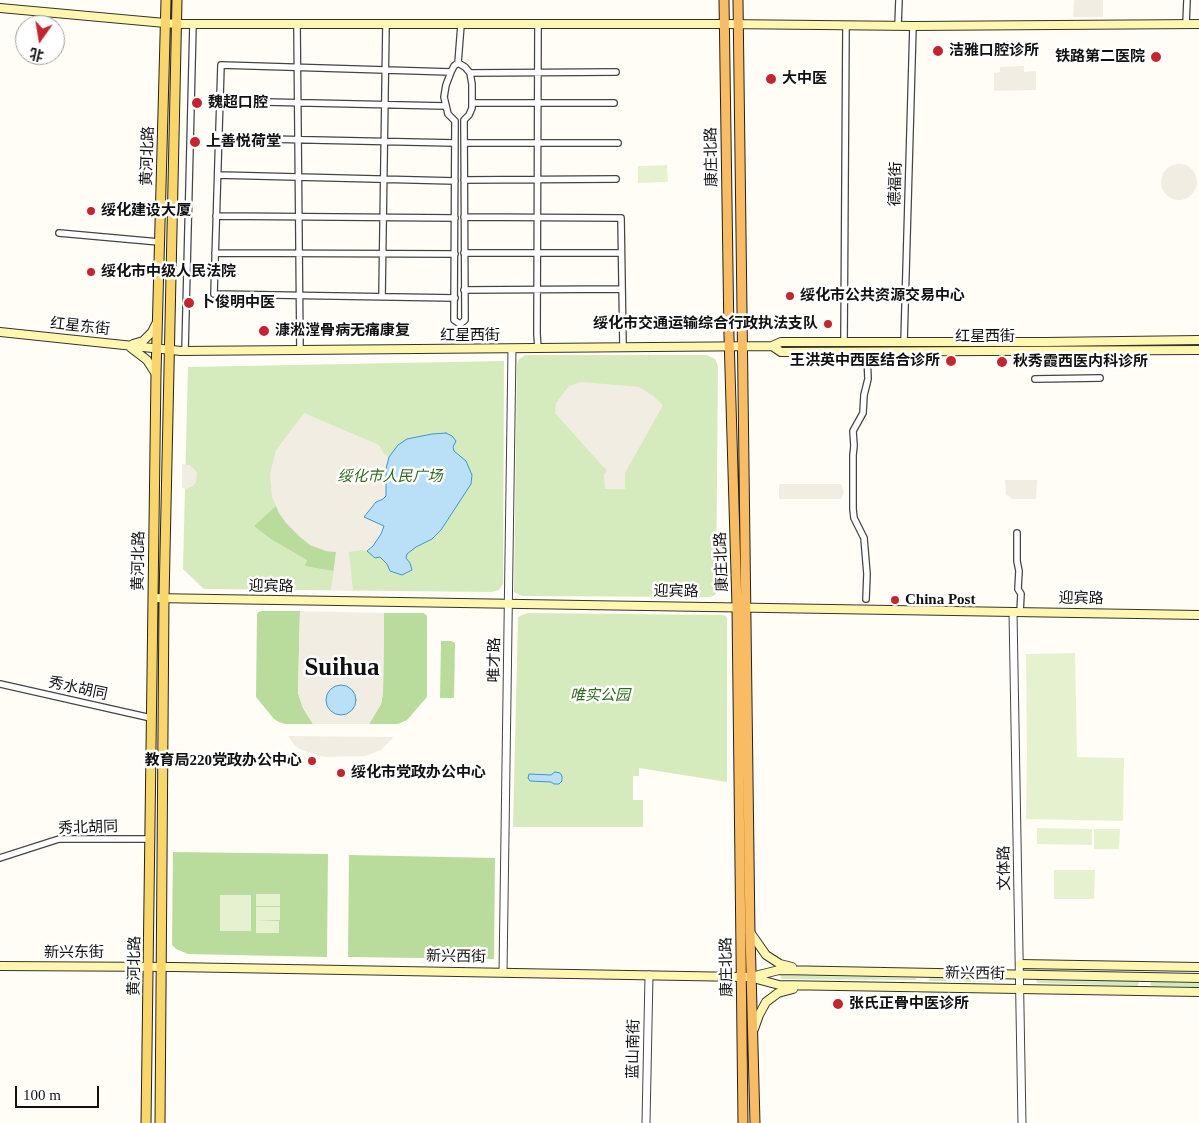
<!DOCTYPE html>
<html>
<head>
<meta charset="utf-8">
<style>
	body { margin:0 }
	#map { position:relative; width:1199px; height:1123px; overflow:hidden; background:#fffdf5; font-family:"Times New Roman","Noto Sans SC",serif }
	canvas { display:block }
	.north { position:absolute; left:15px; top:15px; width:50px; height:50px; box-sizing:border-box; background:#fff; border:1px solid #a0a0a0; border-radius:50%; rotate:193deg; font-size:14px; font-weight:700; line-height:20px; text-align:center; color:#111 }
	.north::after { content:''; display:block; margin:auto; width:18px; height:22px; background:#c4262e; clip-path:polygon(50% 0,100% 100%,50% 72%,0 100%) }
	.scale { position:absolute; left:15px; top:1086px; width:84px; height:22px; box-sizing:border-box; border:2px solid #111; border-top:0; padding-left:6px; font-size:15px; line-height:18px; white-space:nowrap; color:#111; -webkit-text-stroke:4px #fff; paint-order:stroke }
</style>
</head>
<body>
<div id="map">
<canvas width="1199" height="1123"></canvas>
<div class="north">北</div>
<div class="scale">100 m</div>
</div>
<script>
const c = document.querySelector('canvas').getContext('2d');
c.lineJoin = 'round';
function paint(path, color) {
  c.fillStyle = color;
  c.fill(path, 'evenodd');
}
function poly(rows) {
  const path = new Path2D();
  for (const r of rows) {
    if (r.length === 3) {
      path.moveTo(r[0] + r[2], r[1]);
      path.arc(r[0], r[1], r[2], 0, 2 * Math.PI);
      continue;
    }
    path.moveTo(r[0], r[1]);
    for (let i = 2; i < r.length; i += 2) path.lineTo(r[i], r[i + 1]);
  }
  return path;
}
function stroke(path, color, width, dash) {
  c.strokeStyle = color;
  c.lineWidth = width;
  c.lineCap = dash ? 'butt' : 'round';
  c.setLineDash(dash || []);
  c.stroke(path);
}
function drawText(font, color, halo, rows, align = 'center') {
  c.font = font + ' "Times New Roman","Noto Sans SC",serif';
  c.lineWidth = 5;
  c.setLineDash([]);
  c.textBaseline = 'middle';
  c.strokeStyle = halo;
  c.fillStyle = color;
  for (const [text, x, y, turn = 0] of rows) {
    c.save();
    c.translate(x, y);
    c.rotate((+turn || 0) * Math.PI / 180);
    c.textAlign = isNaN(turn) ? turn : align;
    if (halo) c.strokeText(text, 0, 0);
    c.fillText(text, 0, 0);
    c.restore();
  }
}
paint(poly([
	[525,355,707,355,715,359,718,366,716,593,715,595,710,597,522,596,514,592,517,364,518,360],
	[504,361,503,584,499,590,491,592,204,589,183,569,188,367],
	[527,613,722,615,726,616,727,619,727,782,639,768,639,776,633,776,633,800,643,800,643,827,513,827,518,617],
	[781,975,915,978,917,980,781,979],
	[930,978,1001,978,1002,980,1001,982,930,981,928,980],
	[1038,979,1138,981,1139,984,1137,986,1038,983,1036,981],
	[1151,982,1199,983,1199,987,1152,986,1150,985]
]), '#d5ebbd');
paint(poly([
	[276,506,279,513,299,536,310,545,326,551,336,552,334,571,305,566,307,560,271,539,254,526],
	[262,611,300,611,298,693,303,708,313,724,285,724,279,722,274,719,256,697,257,615,258,612],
	[384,613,424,613,427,616,427,697,407,720,398,724,369,724,381,704,383,693],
	[441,641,451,641,455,643,454,698,440,698],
	[173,852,328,854,327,957,188,954,176,949,172,945],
	[349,855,495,858,494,959,348,957]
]), '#b9dc9c');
paint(poly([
	[667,165,668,182,638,183,638,166],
	[1075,653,1077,757,1124,758,1123,821,1026,819,1027,756,1026,654],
	[1037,828,1092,829,1092,845,1037,844],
	[1094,829,1120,829,1119,849,1094,849],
	[1054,870,1095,870,1094,899,1054,899],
	[256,894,280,894,280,906,256,906],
	[220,895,251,895,251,931,220,931],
	[256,907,280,907,280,920,256,920],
	[256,920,279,921,279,933,256,933]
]), '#e6f2cf');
paint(poly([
	[1074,0,1103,0,1103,17,1073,17],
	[1024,66,1024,72,1036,71,1036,90,994,91,994,73,1000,72,1000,67],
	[1179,182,18],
	[582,382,639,387,653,396,662,404,662,407,625,473,625,489,605,489,604,474,607,471,555,413,556,403,569,386],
	[304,413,379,445,384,454,389,457,386,469,386,496,365,515,382,525,384,529,373,546,367,551,361,550,349,552,353,590,331,590,336,552,326,551,310,545,299,536,286,523,279,513,272,497,270,474,276,450],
	[182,464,190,465,196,471,197,474,196,482,193,486,186,489,182,488],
	[1005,480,1037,480,1036,499,1011,499,1011,497,1006,495],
	[779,484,841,484,844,492,841,499,779,499],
	[300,611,384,613,383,693,381,704,369,724,313,724,303,708,298,693],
	[288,736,392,737,393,738,381,750,365,756,327,757,318,756,300,749,294,745]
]), '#f1ede2');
const water = poly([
	[446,433,452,436,456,441,453,447,454,451,466,461,472,475,471,484,441,530,432,539,416,547,407,554,406,558,410,563,412,570,402,575,390,571,387,564,380,557,375,558,367,551,373,546,381,534,384,526,364,517,376,502,383,499,386,496,386,469,389,457,398,445,407,439,432,434,446,433],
	[341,700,15],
	[555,772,560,773,562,776,562,781,559,784,554,784,551,782,530,781,528,778,529,774,551,775,555,772]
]);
paint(water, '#b9e0f7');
stroke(water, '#3f96cf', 1);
const minor = poly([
	[297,24,300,350],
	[538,24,537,334,538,349],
	[1186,24,1187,0],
	[898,26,899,0],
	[458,63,465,67,470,73,472,84,472,108,469,115,464,120,465,320,460,324,454,320,455,121,448,114,444,97,446,85,451,72,454,66,458,63,461,25],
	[451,72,221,65,214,294,455,298],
	[470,73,616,72],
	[220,101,445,106],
	[472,103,614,103],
	[219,138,455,143],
	[464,143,618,143],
	[218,175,455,181],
	[464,180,616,179],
	[216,216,455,218],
	[464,217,621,218,623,346],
	[59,233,159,242],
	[215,253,455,254],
	[464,253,621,253],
	[464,290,622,289],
	[382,297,386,24],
	[844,342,846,26],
	[904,342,913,26],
	[185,351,193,24],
	[1035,379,1100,378],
	[1017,533,1017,561,1019,571,1018,589,1021,594,1020,612],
	[866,599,867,574,864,538,854,518,853,509,853,455,854,446,853,431,863,413,864,395,868,379,867,352],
	[0,684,151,718],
	[0,858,59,839,150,839]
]);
const tertiary = poly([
	[1013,612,1022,1123],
	[503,972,512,349],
	[646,1123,649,975]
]);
const secondary = poly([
	[0,8,176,24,724,24,913,26,1199,24],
	[0,332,181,351,772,346],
	[1199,340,1045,342,781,342,772,346,781,352,1199,350],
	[133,344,143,341,152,332,156,324],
	[130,347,147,360,156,374],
	[153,598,1199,615],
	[750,932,766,955,780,964,792,967],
	[1020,964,1199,967],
	[0,966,173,967,742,977,751,977,779,970,1199,978],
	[753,978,779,985,1199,992],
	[754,1029,759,1015,766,1002,778,993,793,989]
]);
const primary = poly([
	[146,1123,156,374,166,0],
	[160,1123,164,599,177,0]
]);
const trunk = poly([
	[724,0,729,336,737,607,743,1123],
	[738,0,750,932,755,1123]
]);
stroke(minor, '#444', 8);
stroke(tertiary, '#444', 9);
stroke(secondary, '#333', 10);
stroke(primary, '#222', 11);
stroke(trunk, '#222', 11);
stroke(minor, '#fff', 5.5);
stroke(tertiary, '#fff', 7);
stroke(secondary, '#fff6b0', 8);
stroke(primary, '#f9d66b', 9);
stroke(trunk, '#f7bc64', 9);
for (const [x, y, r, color] of [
	[938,51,6,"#c4262e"],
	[1156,57,6,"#c4262e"],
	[771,79,6,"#c4262e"],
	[197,103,6,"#c4262e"],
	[195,142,6,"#c4262e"],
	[91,211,5,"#c4262e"],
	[91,272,5,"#c4262e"],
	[790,296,5,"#c4262e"],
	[189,303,6,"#c4262e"],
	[828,324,5,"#c4262e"],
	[264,331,6,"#c4262e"],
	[951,361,6,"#c4262e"],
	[1002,362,6,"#c4262e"],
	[895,600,5,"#c4262e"],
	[312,761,5,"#c4262e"],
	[341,773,5,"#c4262e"],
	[838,1004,6,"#c4262e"]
]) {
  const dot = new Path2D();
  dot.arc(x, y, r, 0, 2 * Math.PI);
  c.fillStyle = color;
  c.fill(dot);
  stroke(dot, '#fff', 2);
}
drawText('bold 15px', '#111', '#fff', [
	["洁雅口腔诊所",949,51],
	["铁路第二医院",1145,57,"right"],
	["大中医",782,79],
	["魏超口腔",208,103],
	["上善悦荷堂",206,142],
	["绥化建设大厦",101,211],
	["绥化市中级人民法院",101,272],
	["绥化市公共资源交易中心",800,296],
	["卜俊明中医",200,303],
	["绥化市交通运输综合行政执法支队",818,324,"right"],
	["漮淞漟骨病无痛康复",275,331],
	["王洪英中西医结合诊所",940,361,"right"],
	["秋秀霞西医内科诊所",1013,362],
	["China Post",905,600],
	["教育局220党政办公中心",302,761,"right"],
	["绥化市党政办公中心",351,773],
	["张氏正骨中医诊所",849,1004]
], 'left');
drawText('15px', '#111', '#fff', [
	["黄河北路",148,156,-88],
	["康庄北路",712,157,-91],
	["德福街",896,184,-88],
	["红星东街",80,327,6],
	["红星西街",470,336],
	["红星西街",985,337],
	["黄河北路",139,561,-89],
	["康庄北路",722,562,-92],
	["迎宾路",271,587,1],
	["迎宾路",676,592,1],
	["迎宾路",1081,599,1],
	["唯才路",495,660,-89],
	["秀水胡同",78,689,12],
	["秀北胡同",88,828,-2],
	["文体路",1005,868,-91],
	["新兴东街",74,953],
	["新兴西街",456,957,1],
	["黄河北路",135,966,-89],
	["康庄北路",727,967,-91],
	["新兴西街",975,974,1],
	["蓝山南街",634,1049,-89]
]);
drawText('italic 15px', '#2f6b1f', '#fff', [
	["绥化市人民广场",390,477],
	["唯实公园",600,696]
]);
drawText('bold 25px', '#111', '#fff', [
	["Suihua",342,669]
]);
</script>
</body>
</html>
